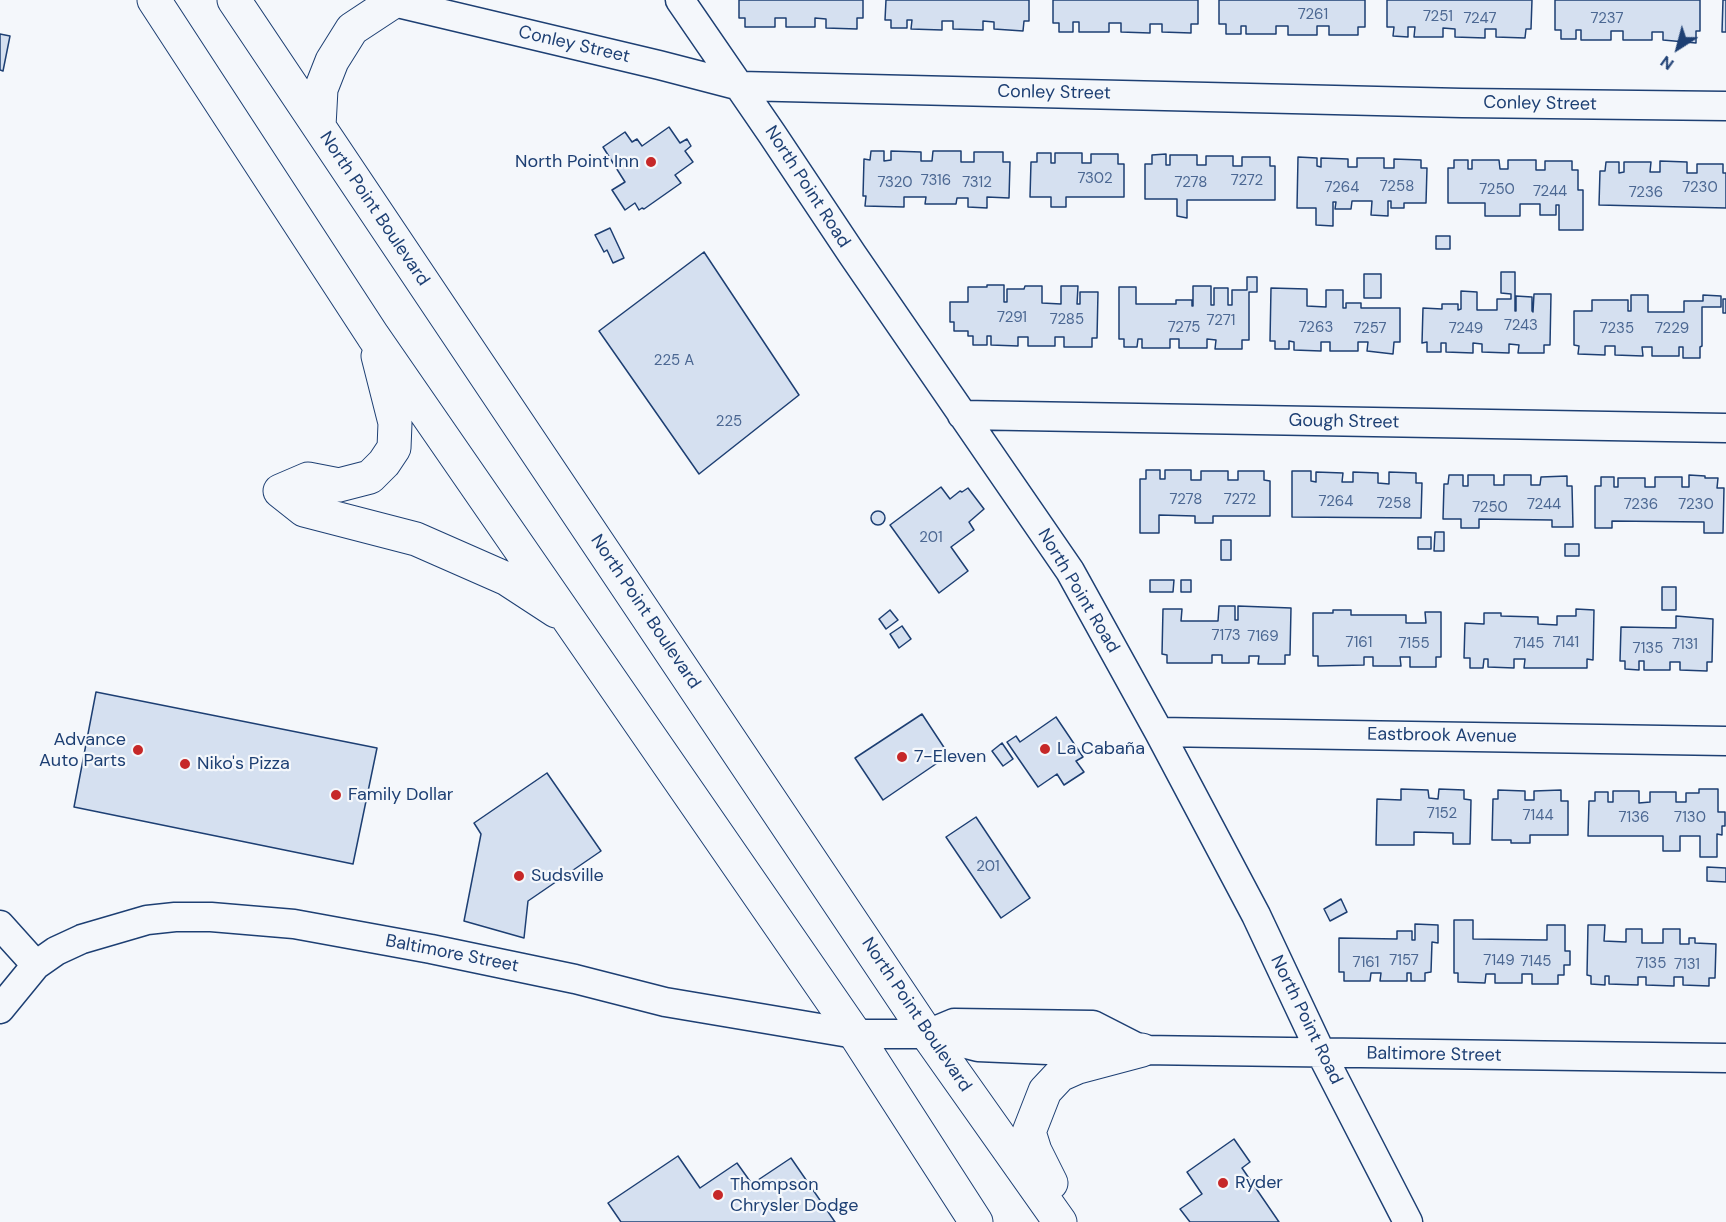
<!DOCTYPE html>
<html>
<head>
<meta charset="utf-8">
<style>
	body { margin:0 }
	#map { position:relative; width:1726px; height:1222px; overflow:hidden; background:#f4f7fb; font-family:"DM Sans",sans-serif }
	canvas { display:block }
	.north { position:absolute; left:1648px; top:18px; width:60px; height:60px; -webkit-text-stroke:4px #f4f7fb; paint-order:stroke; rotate:216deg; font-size:16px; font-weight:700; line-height:24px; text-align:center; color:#1d3f73 }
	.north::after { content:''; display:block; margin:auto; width:21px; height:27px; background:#1d3f73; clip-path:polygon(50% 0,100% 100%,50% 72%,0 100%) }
</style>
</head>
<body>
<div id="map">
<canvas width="1726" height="1222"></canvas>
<div class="north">N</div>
</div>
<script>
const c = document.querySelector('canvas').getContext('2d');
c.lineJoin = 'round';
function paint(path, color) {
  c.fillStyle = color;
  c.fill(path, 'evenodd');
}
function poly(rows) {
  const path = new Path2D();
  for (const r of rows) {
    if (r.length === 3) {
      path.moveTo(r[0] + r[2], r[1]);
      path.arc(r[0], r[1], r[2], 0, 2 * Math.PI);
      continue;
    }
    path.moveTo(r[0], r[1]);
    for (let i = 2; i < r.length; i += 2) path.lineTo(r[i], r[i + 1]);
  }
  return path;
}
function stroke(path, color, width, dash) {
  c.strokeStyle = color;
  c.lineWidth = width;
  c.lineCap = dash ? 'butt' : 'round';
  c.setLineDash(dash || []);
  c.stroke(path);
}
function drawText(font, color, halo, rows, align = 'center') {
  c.font = font + ' "DM Sans",sans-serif';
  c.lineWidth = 4.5;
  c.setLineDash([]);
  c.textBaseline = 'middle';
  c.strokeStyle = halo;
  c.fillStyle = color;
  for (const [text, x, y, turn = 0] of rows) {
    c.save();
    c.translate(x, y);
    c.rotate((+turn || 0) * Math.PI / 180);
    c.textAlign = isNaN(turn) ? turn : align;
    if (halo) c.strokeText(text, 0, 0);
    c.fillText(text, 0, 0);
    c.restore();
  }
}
const building = poly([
	[739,0,863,0,863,18,857,18,857,29,826,28,826,19,815,18,815,27,786,27,786,18,775,18,775,27,745,27,745,18,739,18,739,0],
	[886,0,1029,0,1029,21,1024,21,1023,31,994,29,994,22,983,21,983,30,953,29,953,21,942,21,942,30,911,29,912,20,907,20,907,28,891,28,891,20,885,20,886,0],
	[1053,0,1198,0,1198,24,1191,24,1191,33,1162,32,1162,24,1150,24,1150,33,1121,32,1121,23,1109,23,1109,32,1079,32,1079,22,1073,22,1073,32,1059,32,1059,23,1053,23,1053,0],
	[1219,0,1365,0,1365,27,1358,27,1358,35,1329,35,1329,26,1317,26,1317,35,1288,35,1288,26,1276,26,1276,34,1246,34,1246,26,1241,26,1241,34,1226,34,1226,24,1219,24,1219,0],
	[1387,0,1532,0,1531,29,1526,29,1525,38,1496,37,1496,29,1485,29,1485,38,1455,37,1455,29,1443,28,1443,37,1414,37,1415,27,1408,27,1408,37,1393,36,1394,27,1387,27,1387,0],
	[1555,0,1700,0,1700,31,1696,31,1696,43,1663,40,1663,32,1652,32,1652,40,1623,40,1623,31,1611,31,1611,40,1581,40,1581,30,1576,30,1576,39,1561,39,1561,30,1555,30,1555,0],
	[1723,0,1726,0,1726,32,1722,32,1723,0],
	[0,34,10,36,3,71,0,70,0,34],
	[669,127,680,143,687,139,691,146,685,151,693,162,675,175,681,183,644,209,642,208,639,210,635,203,625,210,612,190,625,182,603,147,625,132,632,142,637,139,642,146,669,127],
	[871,151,884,151,884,161,891,160,891,151,921,152,921,161,932,161,933,151,961,151,961,162,974,162,974,152,1003,152,1003,162,1010,162,1009,198,987,197,987,208,968,207,968,198,957,198,956,204,925,204,926,197,904,197,904,207,865,206,866,196,863,196,864,159,870,160,871,151],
	[1037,153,1051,153,1051,163,1055,163,1055,153,1082,153,1082,163,1091,163,1091,154,1118,154,1118,164,1124,164,1124,197,1066,197,1066,207,1051,207,1051,197,1030,197,1031,162,1037,162,1037,153],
	[1166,154,1166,165,1170,165,1170,155,1197,155,1197,165,1206,165,1206,156,1233,156,1233,166,1242,166,1242,157,1270,157,1270,166,1275,166,1275,200,1187,200,1187,218,1177,216,1177,199,1145,199,1145,164,1152,164,1152,155,1166,154],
	[1298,157,1317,158,1317,166,1321,167,1321,158,1348,159,1348,167,1357,167,1357,158,1384,158,1384,168,1394,168,1394,159,1421,160,1421,168,1427,168,1426,203,1404,203,1404,208,1391,208,1391,201,1388,201,1388,216,1371,215,1372,201,1352,201,1351,209,1335,209,1336,202,1333,202,1333,226,1316,225,1316,208,1297,208,1298,157],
	[1454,160,1468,160,1468,169,1472,169,1472,160,1499,160,1500,169,1508,169,1508,160,1536,160,1536,170,1545,170,1545,161,1572,161,1572,170,1578,170,1578,190,1583,190,1583,230,1559,230,1559,205,1556,205,1556,215,1540,215,1540,204,1520,204,1520,216,1485,216,1485,203,1448,203,1448,168,1454,168,1454,160],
	[1660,161,1687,162,1687,173,1697,173,1697,164,1723,164,1723,173,1726,173,1726,208,1599,205,1600,171,1605,171,1606,162,1619,162,1619,173,1624,172,1624,162,1651,162,1650,172,1660,172,1660,161],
	[610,228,624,258,613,263,607,250,604,252,595,235,610,228],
	[1436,236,1450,236,1450,249,1436,249,1436,236],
	[704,252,799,395,699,474,599,331,704,252],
	[1501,272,1515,272,1515,311,1516,311,1516,296,1532,297,1532,311,1533,312,1534,294,1551,294,1550,345,1544,345,1544,353,1518,353,1519,345,1509,344,1509,353,1482,352,1482,344,1473,343,1473,353,1446,352,1446,343,1441,343,1441,352,1427,352,1427,342,1422,343,1423,308,1442,309,1442,304,1458,304,1458,310,1461,309,1461,291,1477,292,1477,310,1497,310,1497,299,1511,299,1511,294,1501,293,1501,272],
	[1364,274,1381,274,1381,298,1364,298,1364,274],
	[1247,277,1257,277,1257,292,1249,292,1249,340,1242,340,1242,349,1215,349,1216,340,1207,339,1207,348,1179,348,1179,339,1170,339,1170,348,1142,348,1142,339,1138,339,1137,347,1124,347,1124,339,1119,339,1119,287,1136,287,1136,304,1176,304,1176,300,1192,300,1192,306,1193,306,1193,286,1211,286,1211,305,1214,305,1214,288,1228,288,1228,305,1232,305,1232,290,1247,290,1247,277],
	[987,285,1004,285,1004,302,1007,302,1007,289,1024,289,1025,286,1042,286,1042,303,1061,304,1061,286,1078,286,1077,304,1080,304,1080,292,1098,292,1097,338,1092,338,1092,347,1064,347,1064,337,1055,337,1055,346,1028,346,1028,337,1018,337,1018,346,991,345,991,336,987,336,987,345,973,345,973,336,968,336,968,331,954,331,954,322,950,322,950,302,968,302,968,287,987,287,987,285],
	[1271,288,1307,289,1307,306,1326,307,1326,290,1343,290,1343,308,1346,308,1346,303,1361,303,1361,308,1400,308,1400,342,1394,342,1393,354,1367,351,1368,342,1358,342,1358,351,1330,351,1330,342,1321,342,1321,351,1294,350,1294,342,1289,341,1289,349,1275,349,1275,341,1270,341,1271,288],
	[1631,295,1648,295,1648,312,1684,312,1684,301,1703,301,1703,295,1721,296,1721,307,1702,307,1702,346,1700,347,1700,358,1683,358,1683,347,1679,347,1679,356,1652,356,1652,347,1642,347,1643,356,1615,355,1615,346,1605,346,1605,355,1578,354,1579,346,1574,345,1574,311,1592,311,1592,300,1628,300,1628,311,1631,311,1631,295],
	[1723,299,1726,299,1726,313,1723,313,1723,299],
	[1146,470,1160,470,1160,479,1165,479,1165,470,1191,470,1191,480,1201,480,1201,471,1228,471,1228,480,1238,480,1238,471,1264,471,1264,480,1270,481,1270,516,1213,516,1213,523,1195,523,1195,516,1159,515,1159,533,1140,533,1140,479,1146,479,1146,470],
	[1292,471,1311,471,1311,481,1316,482,1316,472,1343,473,1342,482,1353,482,1353,472,1378,473,1378,483,1389,484,1389,472,1416,473,1416,483,1422,483,1421,518,1292,517,1292,471],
	[1449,475,1463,475,1463,486,1468,486,1468,475,1494,475,1494,485,1504,485,1504,475,1531,475,1531,485,1540,485,1541,477,1567,476,1567,486,1572,486,1573,527,1552,527,1552,520,1479,519,1479,528,1461,528,1461,519,1443,519,1444,484,1448,484,1449,475],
	[1689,475,1705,476,1705,478,1718,478,1717,488,1724,488,1723,533,1704,533,1704,522,1612,521,1612,528,1595,528,1595,486,1601,486,1601,477,1614,477,1614,487,1618,487,1618,478,1645,478,1645,487,1655,487,1655,477,1682,477,1682,487,1689,487,1689,475],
	[941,487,950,499,960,491,962,492,968,488,984,509,969,522,974,530,951,547,968,571,939,593,890,525,941,487],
	[878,518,7],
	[1435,532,1444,532,1444,551,1434,551,1435,532],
	[1418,537,1431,537,1431,549,1418,549,1418,537],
	[1221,540,1231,540,1231,560,1221,560,1221,540],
	[1565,544,1579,544,1579,556,1565,556,1565,544],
	[1150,580,1174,580,1173,592,1150,592,1150,580],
	[1181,580,1191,580,1191,592,1181,592,1181,580],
	[1662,587,1676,587,1676,610,1662,610,1662,587],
	[1219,606,1235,606,1235,620,1238,620,1238,606,1291,608,1290,655,1285,655,1285,664,1258,664,1259,656,1249,656,1249,663,1222,663,1222,655,1212,655,1212,663,1167,663,1167,655,1162,654,1163,609,1182,609,1181,621,1218,621,1219,606],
	[1576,609,1594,610,1593,660,1587,659,1587,668,1524,668,1525,659,1514,659,1514,668,1488,667,1488,659,1484,659,1483,668,1470,668,1470,658,1464,658,1465,623,1484,624,1484,613,1501,613,1501,616,1538,617,1538,624,1557,625,1557,616,1576,616,1576,609],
	[890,610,898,620,886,629,879,619,890,610],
	[1333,610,1351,610,1351,615,1406,615,1406,623,1426,623,1425,612,1441,612,1441,657,1436,657,1436,667,1410,667,1410,657,1400,657,1401,666,1373,666,1373,657,1364,657,1364,665,1318,666,1318,656,1313,656,1313,613,1333,613,1333,610],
	[1676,616,1713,619,1712,662,1707,662,1707,671,1680,670,1680,662,1670,662,1670,670,1644,670,1644,661,1639,661,1639,670,1625,669,1625,661,1620,661,1621,627,1676,628,1676,616],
	[902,626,911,639,899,648,890,634,902,626],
	[96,692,377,748,353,864,74,807,96,692],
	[922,714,949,755,883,800,855,758,922,714],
	[1056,717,1083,757,1076,761,1084,772,1064,785,1057,774,1038,787,1007,742,1016,736,1020,742,1056,717],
	[1002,743,1013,759,1003,766,992,751,1002,743],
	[547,773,601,851,528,901,524,938,464,921,481,834,474,823,547,773],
	[1401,789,1428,790,1429,798,1438,799,1439,789,1464,790,1464,799,1471,800,1470,844,1453,844,1453,833,1414,832,1414,845,1376,845,1377,799,1401,800,1401,789],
	[1699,789,1718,789,1718,812,1725,812,1725,826,1722,826,1722,835,1717,834,1717,857,1700,857,1700,836,1680,836,1680,851,1663,851,1663,836,1588,836,1589,801,1595,801,1595,792,1608,792,1608,802,1613,802,1613,791,1639,791,1639,803,1650,802,1650,792,1676,792,1676,802,1686,802,1686,793,1699,793,1699,789],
	[1498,790,1525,791,1525,800,1534,800,1534,791,1561,790,1561,801,1568,801,1568,835,1530,835,1530,843,1511,843,1511,840,1492,840,1493,799,1498,799,1498,790],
	[976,817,1030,898,1001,918,946,837,976,817],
	[1707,867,1726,868,1726,882,1707,881,1707,867],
	[1341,899,1347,912,1330,921,1324,909,1341,899],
	[1454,920,1473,920,1473,939,1547,940,1547,925,1565,925,1565,951,1570,951,1570,965,1564,965,1564,975,1558,975,1558,984,1532,984,1532,974,1522,974,1522,983,1495,983,1495,974,1486,974,1485,983,1458,982,1458,973,1454,973,1454,920],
	[1415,924,1438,925,1438,943,1432,942,1431,972,1425,973,1425,981,1411,981,1411,973,1407,973,1407,981,1380,981,1381,973,1371,973,1370,981,1344,981,1344,972,1339,972,1339,938,1397,939,1397,931,1412,931,1412,940,1415,940,1415,924],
	[1588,925,1605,925,1604,941,1626,942,1626,929,1642,929,1642,943,1663,943,1663,929,1680,929,1680,944,1689,944,1689,938,1695,938,1695,943,1716,944,1715,978,1709,978,1709,986,1683,985,1683,977,1674,977,1674,986,1646,985,1646,977,1638,977,1638,985,1609,984,1609,976,1605,976,1605,985,1591,984,1591,976,1587,975,1588,925],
	[1234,1139,1250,1162,1242,1168,1279,1222,1190,1222,1180,1209,1202,1194,1187,1172,1234,1139],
	[678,1156,700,1188,737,1163,752,1184,791,1158,835,1222,621,1222,608,1203,678,1156]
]);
paint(building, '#d5e0f0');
stroke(building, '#1d3f73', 1.5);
const minor = poly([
	[680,0,772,134,852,254,1070,571,1159,732,1256,915,1321,1053,1408,1222],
	[393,2,659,65,740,86,1462,103,1726,106],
	[962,415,1726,428],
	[1159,732,1726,741],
	[0,925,36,965],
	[0,1009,36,965,56,951,82,939,147,920,175,917,211,917,294,924,431,949,575,979,665,1002,855,1034,927,1034,978,1047,1094,1052,1142,1050,1726,1058],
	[930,1033,954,1023,1093,1025,1140,1049]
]);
const major = poly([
	[154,0,373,336,855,1034,976,1222],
	[234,0,927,1034,1060,1222],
	[319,126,321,89,332,61,352,29,393,2],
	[378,356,395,423,394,448,384,463,370,477,339,485,308,479,280,491,304,510,416,539,507,579,556,611],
	[1051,1183,1035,1151,1029,1132,1045,1091,1060,1075,1078,1067,1142,1050]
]);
stroke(minor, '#1d3f73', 31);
stroke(major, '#1d3f73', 35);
stroke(minor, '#f4f7fb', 28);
stroke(major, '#f4f7fb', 33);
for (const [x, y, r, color] of [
	[651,162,6,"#c62828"],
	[1045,749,6,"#c62828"],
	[138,750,6,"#c62828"],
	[902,757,6,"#c62828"],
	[185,764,6,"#c62828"],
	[336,795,6,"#c62828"],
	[519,876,6,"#c62828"],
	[1223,1183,6,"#c62828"],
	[718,1195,6,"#c62828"]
]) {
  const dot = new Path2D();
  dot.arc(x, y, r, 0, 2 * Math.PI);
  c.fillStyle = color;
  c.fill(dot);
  stroke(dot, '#f4f7fb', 2);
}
drawText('15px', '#4b6792', null, [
	["7261",1313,15],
	["7251",1438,17],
	["7247",1480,19],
	["7237",1607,19],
	["7302",1095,179],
	["7316",936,181],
	["7272",1247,181],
	["7320",895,183],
	["7312",977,183],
	["7278",1191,183],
	["7258",1397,187],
	["7264",1342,188],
	["7230",1700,188],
	["7250",1497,190],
	["7244",1550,192],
	["7236",1646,193],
	["7291",1012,318],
	["7285",1067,320],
	["7271",1221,321],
	["7243",1521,326],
	["7275",1184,328],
	["7263",1316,328],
	["7257",1370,329],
	["7249",1466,329],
	["7235",1617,329],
	["7229",1672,329],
	["225 A",674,361],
	["225",729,422],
	["7278",1186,500],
	["7272",1240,500],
	["7264",1336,502],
	["7258",1394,504],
	["7244",1544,505],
	["7236",1641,505],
	["7230",1696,505],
	["7250",1490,508],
	["201",931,538],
	["7173",1226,636],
	["7169",1263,637],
	["7161",1359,643],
	["7141",1566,643],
	["7155",1414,644],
	["7145",1529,644],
	["7131",1685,645],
	["7135",1648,649],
	["7152",1442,814],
	["7144",1538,816],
	["7136",1634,818],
	["7130",1690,818],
	["201",988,867],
	["7157",1404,961],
	["7149",1499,961],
	["7145",1536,962],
	["7161",1366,963],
	["7135",1651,964],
	["7131",1687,965]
]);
drawText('18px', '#1d3f73', '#f4f7fb', [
	["Conley Street",574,45,13],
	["Conley Street",1054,93,1],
	["Conley Street",1540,104,1],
	["North Point Road",807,187,57],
	["North Point Boulevard",374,209,56],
	["Gough Street",1344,422,1],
	["North Point Road",1078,591,59],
	["North Point Boulevard",645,612,56],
	["Eastbrook Avenue",1442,736,1],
	["Baltimore Street",452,954,11],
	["North Point Boulevard",916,1015,56],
	["North Point Road",1306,1020,64],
	["Baltimore Street",1434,1055,1]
]);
drawText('18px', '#1d3f73', '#f4f7fb', [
	["North Point Inn",639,162,"right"],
	["Advance",126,740,"right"],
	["Auto Parts",126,761,"right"],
	["La Cabaña",1057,749],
	["7-Eleven",914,757],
	["Niko's Pizza",197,764],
	["Family Dollar",348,795],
	["Sudsville",531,876],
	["Ryder",1235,1183],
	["Thompson",730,1185],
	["Chrysler Dodge",730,1206]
], 'left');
</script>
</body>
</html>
